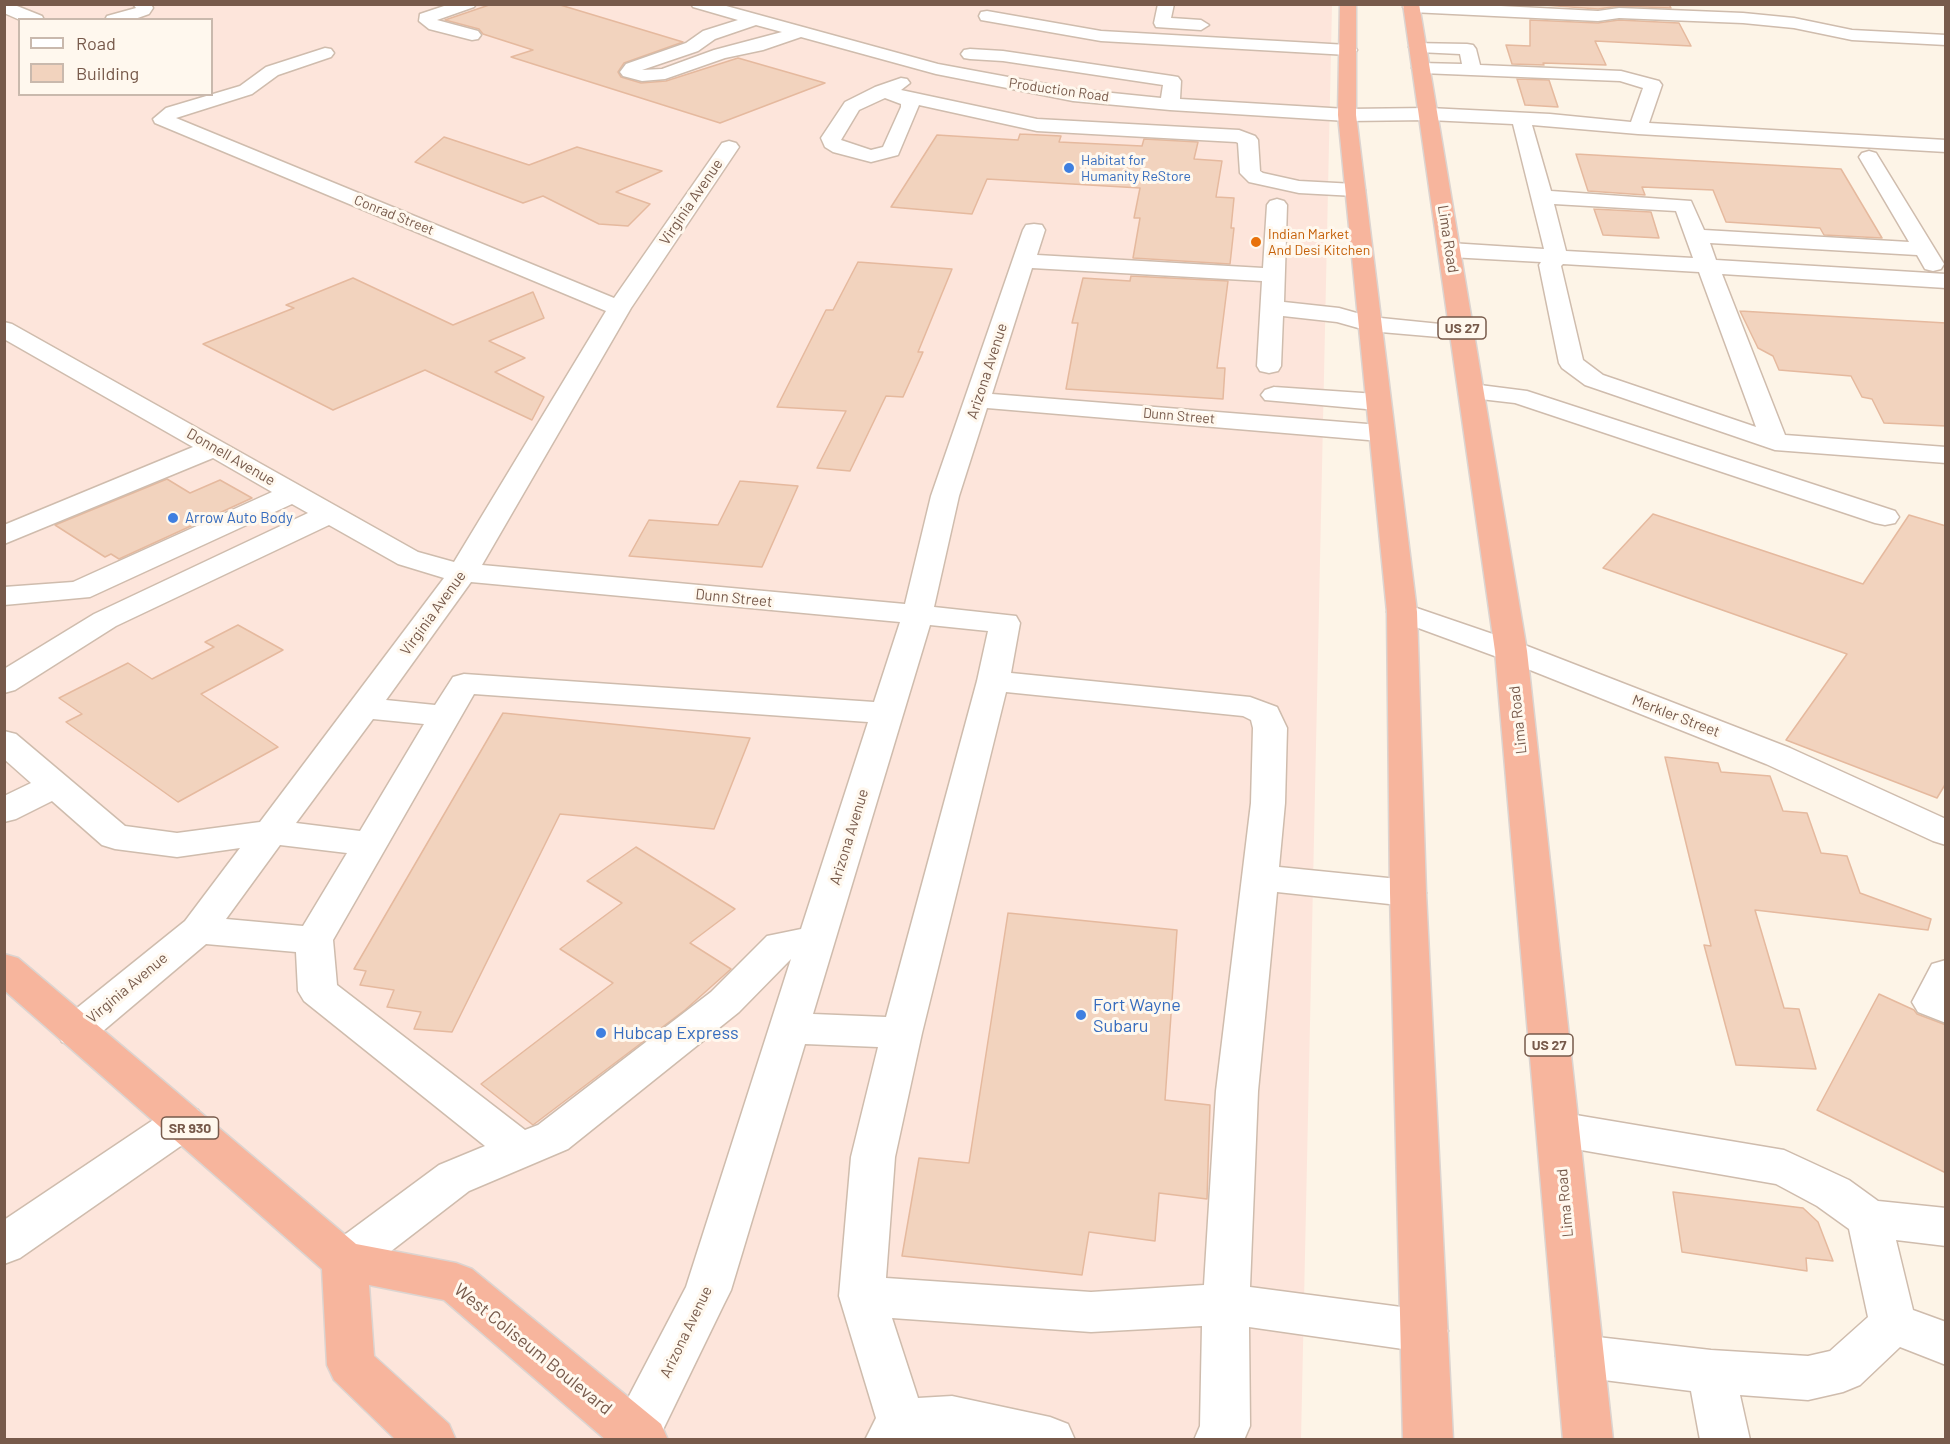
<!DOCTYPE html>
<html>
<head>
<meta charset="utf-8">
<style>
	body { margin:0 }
	#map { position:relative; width:1950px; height:1444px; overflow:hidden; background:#fdf4e7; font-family:Barlow,sans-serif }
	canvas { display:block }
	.frame { position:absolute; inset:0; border:6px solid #775a4b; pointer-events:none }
	.legend { position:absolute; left:18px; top:18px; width:195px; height:78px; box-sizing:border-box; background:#fff8ee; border:2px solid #c9b9ad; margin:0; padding:8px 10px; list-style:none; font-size:18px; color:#775a4b }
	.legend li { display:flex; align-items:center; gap:12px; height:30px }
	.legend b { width:30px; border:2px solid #c9b9ad }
</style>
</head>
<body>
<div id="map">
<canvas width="1950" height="1444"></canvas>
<div class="frame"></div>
<ul class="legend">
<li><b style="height:8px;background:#fff"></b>Road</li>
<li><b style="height:16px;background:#f2d3be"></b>Building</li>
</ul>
</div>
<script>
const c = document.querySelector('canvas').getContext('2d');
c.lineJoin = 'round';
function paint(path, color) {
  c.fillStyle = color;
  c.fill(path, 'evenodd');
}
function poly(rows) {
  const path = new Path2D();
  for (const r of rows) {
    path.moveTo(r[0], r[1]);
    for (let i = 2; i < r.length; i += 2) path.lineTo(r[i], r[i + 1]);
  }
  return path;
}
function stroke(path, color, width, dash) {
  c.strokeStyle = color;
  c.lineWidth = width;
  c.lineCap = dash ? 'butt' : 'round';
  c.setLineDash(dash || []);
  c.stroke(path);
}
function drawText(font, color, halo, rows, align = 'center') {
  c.font = font + ' Barlow,sans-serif';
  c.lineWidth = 6;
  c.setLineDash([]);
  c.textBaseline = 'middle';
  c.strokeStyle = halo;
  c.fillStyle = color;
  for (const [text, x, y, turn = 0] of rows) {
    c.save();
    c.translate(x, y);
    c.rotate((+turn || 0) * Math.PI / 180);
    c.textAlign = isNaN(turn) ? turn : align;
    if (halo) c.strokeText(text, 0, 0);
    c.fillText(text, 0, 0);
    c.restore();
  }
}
paint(poly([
	[5,5,1332,5,1301,1439,5,1440],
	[20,20,212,20,212,94,20,94]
]), '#fde5db');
const building = poly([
	[492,4,557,4,683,42,624,63,618,72,621,77,641,83,666,81,738,58,825,83,720,123,511,57,533,50,483,34,479,29,445,20,492,4],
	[1530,4,1669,4,1671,8,1619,6,1598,9,1530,4],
	[1530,20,1598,23,1619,20,1679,23,1691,46,1595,41,1606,65,1543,63,1544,65,1512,64,1506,45,1530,46,1530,20],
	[1517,79,1549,80,1558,107,1525,105,1517,79],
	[1020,134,1061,136,1059,142,1142,146,1144,139,1198,142,1194,159,1222,161,1216,197,1234,198,1231,228,1234,228,1230,264,1133,258,1140,218,1134,218,1140,188,987,179,972,214,891,207,937,135,1018,140,1020,134],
	[444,137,529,165,577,147,662,171,616,192,650,204,628,226,599,224,543,196,523,203,415,162,444,137],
	[1576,154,1841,169,1882,238,1824,235,1820,228,1726,222,1713,190,1642,187,1645,195,1588,191,1576,154],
	[1594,209,1651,212,1659,238,1603,235,1594,209],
	[858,262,952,269,918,352,923,352,903,397,886,396,850,471,817,468,846,411,777,407,826,310,833,310,858,262],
	[1131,276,1228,281,1217,368,1225,368,1223,399,1066,389,1078,323,1072,323,1083,278,1130,281,1131,276],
	[353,278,453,325,533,292,544,318,489,341,525,358,495,372,544,397,532,420,425,370,333,410,203,344,294,308,286,305,353,278],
	[1740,311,1946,323,1946,426,1884,423,1872,399,1862,397,1851,376,1779,370,1773,356,1758,348,1740,311],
	[167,479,190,493,220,480,252,498,119,559,111,554,105,557,55,525,167,479],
	[740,481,798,486,762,567,629,556,649,520,718,525,740,481],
	[1653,514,1863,584,1909,515,1946,526,1946,783,1937,798,1786,740,1847,654,1603,568,1653,514],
	[238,625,283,650,201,694,278,747,178,802,66,722,82,714,59,698,128,663,152,679,214,647,205,642,238,625],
	[503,713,750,738,714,829,560,814,452,1032,414,1029,421,1012,387,1007,394,990,360,985,366,971,354,969,503,713],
	[1665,757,1718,763,1721,772,1770,776,1783,811,1807,813,1821,853,1847,856,1860,893,1931,919,1928,930,1755,910,1784,1008,1799,1009,1816,1069,1736,1065,1704,945,1711,946,1665,757],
	[636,847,735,909,690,943,731,969,685,1010,533,1125,481,1084,613,983,560,949,622,903,587,881,636,847],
	[1008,913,1177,930,1165,1100,1210,1105,1207,1199,1159,1193,1155,1241,1089,1232,1082,1275,902,1256,919,1158,969,1163,1008,913],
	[1879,994,1914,1010,1917,1014,1946,1025,1946,1173,1817,1110,1879,994],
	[1673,1192,1803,1208,1818,1222,1833,1261,1806,1258,1807,1271,1682,1252,1673,1192]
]);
paint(building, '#f2d3be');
stroke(building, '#e5b99e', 1.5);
const minor = poly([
	[4,4,12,4,42,16,44,20,20,20,4,13,4,4],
	[133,4,151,4,153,8,149,14,132,20,105,20,107,16,136,8,133,4],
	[450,4,476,4,474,7,437,20,478,31,481,35,478,39,472,40,429,29,419,21,420,14,450,4],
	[691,4,719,4,938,64,1073,89,1161,98,1163,85,1003,61,970,59,964,58,961,54,964,50,970,49,1003,51,1172,76,1178,77,1181,81,1180,99,1347,109,1429,108,1550,114,1631,122,1643,88,1620,81,1421,73,1415,72,1412,68,1415,64,1421,63,1462,64,1460,54,1418,52,1412,51,1409,47,1412,43,1467,44,1473,45,1476,49,1480,65,1621,71,1659,81,1662,85,1649,123,1946,140,1946,152,1638,134,1532,125,1551,191,1691,201,1704,230,1909,242,1859,157,1862,153,1869,151,1876,153,1944,264,1941,269,1933,271,1925,269,1917,255,1710,243,1716,260,1946,274,1946,288,1722,274,1785,435,1946,447,1946,463,1775,450,1585,385,1562,368,1559,363,1539,265,1541,262,1450,257,1442,255,1439,250,1442,245,1450,243,1544,249,1513,124,1429,120,1347,121,1170,110,1073,101,936,74,801,37,763,50,725,58,665,79,642,81,623,76,620,72,626,64,686,43,703,31,738,20,693,7,691,4],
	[756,25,782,32,714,50,662,69,642,70,698,51,715,39,756,25],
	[1554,204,1676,211,1693,258,1566,251,1554,204],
	[1563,264,1699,272,1756,427,1603,375,1583,360,1561,266,1563,264],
	[1158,4,1174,4,1171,18,1201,20,1209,25,1201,30,1156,27,1154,23,1158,4],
	[1405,4,1462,4,1598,11,1619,8,1743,13,1794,18,1852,30,1946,35,1946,45,1852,40,1794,28,1743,23,1619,18,1598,21,1411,12,1405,10,1403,7,1405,4],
	[987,11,1101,31,1348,45,1354,46,1357,50,1354,54,1348,55,1101,41,981,20,979,16,981,12,987,11],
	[325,48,331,49,334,53,331,57,278,75,252,94,176,118,614,298,722,143,729,141,736,143,739,147,631,308,482,565,905,604,931,496,1023,230,1026,225,1034,224,1042,225,1045,230,1037,255,1263,268,1267,205,1270,201,1277,199,1284,201,1287,205,1284,302,1339,308,1371,317,1470,327,1474,332,1470,337,1462,339,1369,331,1337,322,1283,316,1281,366,1278,371,1269,373,1260,371,1257,366,1262,281,1032,268,992,394,1380,425,1389,427,1393,433,1389,439,1380,441,987,408,959,496,934,607,1016,616,1020,623,1011,673,1250,697,1277,707,1287,728,1285,803,1279,867,1408,880,1421,884,1426,893,1421,902,1408,906,1277,892,1258,1091,1250,1287,1424,1310,1441,1316,1448,1331,1441,1346,1424,1352,1249,1327,1250,1426,1244,1440,1194,1440,1200,1426,1202,1326,1091,1332,892,1318,918,1398,952,1396,1050,1417,1068,1424,1075,1440,865,1440,876,1418,839,1296,851,1157,878,1047,805,1044,731,1290,724,1304,658,1440,614,1440,611,1433,618,1417,686,1287,791,959,739,1012,568,1149,469,1191,360,1275,344,1280,328,1275,321,1261,328,1247,439,1165,485,1146,304,1001,298,991,296,952,206,944,90,1042,76,1046,62,1042,56,1031,62,1020,185,921,240,848,177,857,115,849,102,845,52,801,16,819,4,822,4,796,31,783,4,759,4,731,16,734,125,826,177,833,260,822,444,578,398,564,329,525,116,626,15,690,4,693,4,669,94,614,308,513,292,504,90,597,4,605,4,587,73,582,272,492,213,458,4,544,4,525,193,447,4,339,4,322,12,324,418,552,454,562,606,311,155,123,153,119,166,108,240,86,266,67,325,48],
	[471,582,900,622,874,702,464,674,453,677,435,705,386,700,471,582],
	[930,625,988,631,977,681,886,1017,813,1014,930,625],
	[1006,692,1243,716,1251,720,1253,728,1251,803,1216,1091,1204,1285,1091,1292,886,1278,895,1157,922,1033,1006,692],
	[474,694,868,722,801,929,767,936,711,992,538,1125,525,1130,337,985,333,940,474,694],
	[373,719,424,724,360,831,296,823,373,719],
	[280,845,347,853,303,926,226,919,280,845],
	[901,78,907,79,910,83,901,90,1037,119,1239,130,1255,136,1258,140,1260,171,1263,173,1299,181,1355,184,1362,186,1365,190,1362,194,1355,196,1299,193,1249,182,1240,173,1238,143,1236,142,1037,131,919,105,898,155,871,162,833,152,825,147,821,138,845,102,875,87,901,78],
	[885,98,901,104,901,107,883,147,871,150,841,140,859,110,885,98],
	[1472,384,1527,391,1895,511,1899,517,1895,523,1885,525,1875,523,1515,403,1463,397,1459,392,1463,387,1472,384],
	[1274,387,1377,394,1386,397,1390,402,1386,407,1377,410,1265,400,1261,395,1265,390,1274,387],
	[1402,603,1522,644,1790,748,1946,819,1946,845,1933,841,1766,764,1500,658,1391,618,1387,612,1391,606,1402,603],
	[1946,960,1946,1023,1918,1012,1912,1002,1932,964,1946,960],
	[183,1105,198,1110,204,1122,198,1134,20,1258,4,1264,4,1220,168,1110,183,1105],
	[1558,1112,1784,1150,1849,1180,1878,1201,1946,1208,1946,1246,1896,1240,1913,1310,1946,1322,1946,1365,1900,1347,1860,1385,1843,1392,1808,1400,1740,1395,1750,1440,1700,1440,1691,1391,1580,1377,1563,1371,1556,1356,1563,1341,1580,1335,1711,1350,1808,1356,1830,1351,1868,1317,1849,1229,1817,1206,1776,1184,1558,1146,1543,1141,1537,1129,1543,1117,1558,1112]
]);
const highway = poly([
	[1340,4,1356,4,1356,115,1417,612,1426,893,1453,1440,1403,1440,1390,893,1387,612,1338,115,1340,4],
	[1403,4,1419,4,1527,651,1613,1440,1563,1440,1495,651,1403,4],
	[4,954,18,958,356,1244,456,1263,472,1269,661,1424,668,1440,606,1440,444,1300,369,1285,374,1356,449,1424,456,1440,396,1440,334,1380,327,1365,322,1269,4,990,4,954]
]);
stroke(minor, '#cfbcad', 3);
stroke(highway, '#dcd4d0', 3);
paint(minor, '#fff');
paint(highway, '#f7b59d');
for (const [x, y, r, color] of [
	[1069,168,6,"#3f7fe0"],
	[1256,242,6,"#e8710a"],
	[173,518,6,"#3f7fe0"],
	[1081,1015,6,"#3f7fe0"],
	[601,1033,6,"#3f7fe0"]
]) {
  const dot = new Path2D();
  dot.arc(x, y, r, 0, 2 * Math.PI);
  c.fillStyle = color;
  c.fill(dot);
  stroke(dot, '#fff8ee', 2);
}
drawText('14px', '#775a4b', '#fff8ee', [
	["Production Road",1059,90,8],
	["Conrad Street",394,215,22],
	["Dunn Street",1179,416,5]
]);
drawText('14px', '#366cbe', '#fff8ee', [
	["Habitat for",1081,160],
	["Humanity ReStore",1081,176]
], 'left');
drawText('14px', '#c56008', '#fff8ee', [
	["Indian Market",1268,234],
	["And Desi Kitchen",1268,250]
], 'left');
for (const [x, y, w] of [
	[1462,328,48],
	[1549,1045,48],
	[190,1128,57]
]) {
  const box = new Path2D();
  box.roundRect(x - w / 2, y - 11, w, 22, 4.5);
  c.fillStyle = '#fff8ee';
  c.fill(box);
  stroke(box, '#775a4b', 1.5);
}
drawText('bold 14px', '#775a4b', null, [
	["US 27",1462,328],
	["US 27",1549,1045],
	["SR 930",190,1128]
]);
drawText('15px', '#775a4b', '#fff8ee', [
	["Virginia Avenue",691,202,-56],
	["Lima Road",1448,239,81],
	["Arizona Avenue",987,371,-72],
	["Donnell Avenue",231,457,30],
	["Dunn Street",734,598,6],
	["Virginia Avenue",433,613,-54],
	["Merkler Street",1676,716,21],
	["Lima Road",1518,720,-96],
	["Arizona Avenue",849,837,-73],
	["Virginia Avenue",127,988,-40],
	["Lima Road",1565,1203,-95],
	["Arizona Avenue",686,1332,-64]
]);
drawText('15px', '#366cbe', '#fff8ee', [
	["Arrow Auto Body",185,518]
], 'left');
drawText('18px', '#366cbe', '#fff8ee', [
	["Fort Wayne",1093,1005],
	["Subaru",1093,1026],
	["Hubcap Express",613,1033]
], 'left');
drawText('18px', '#775a4b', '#fff8ee', [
	["West Coliseum Boulevard",533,1349,39]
]);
</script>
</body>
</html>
